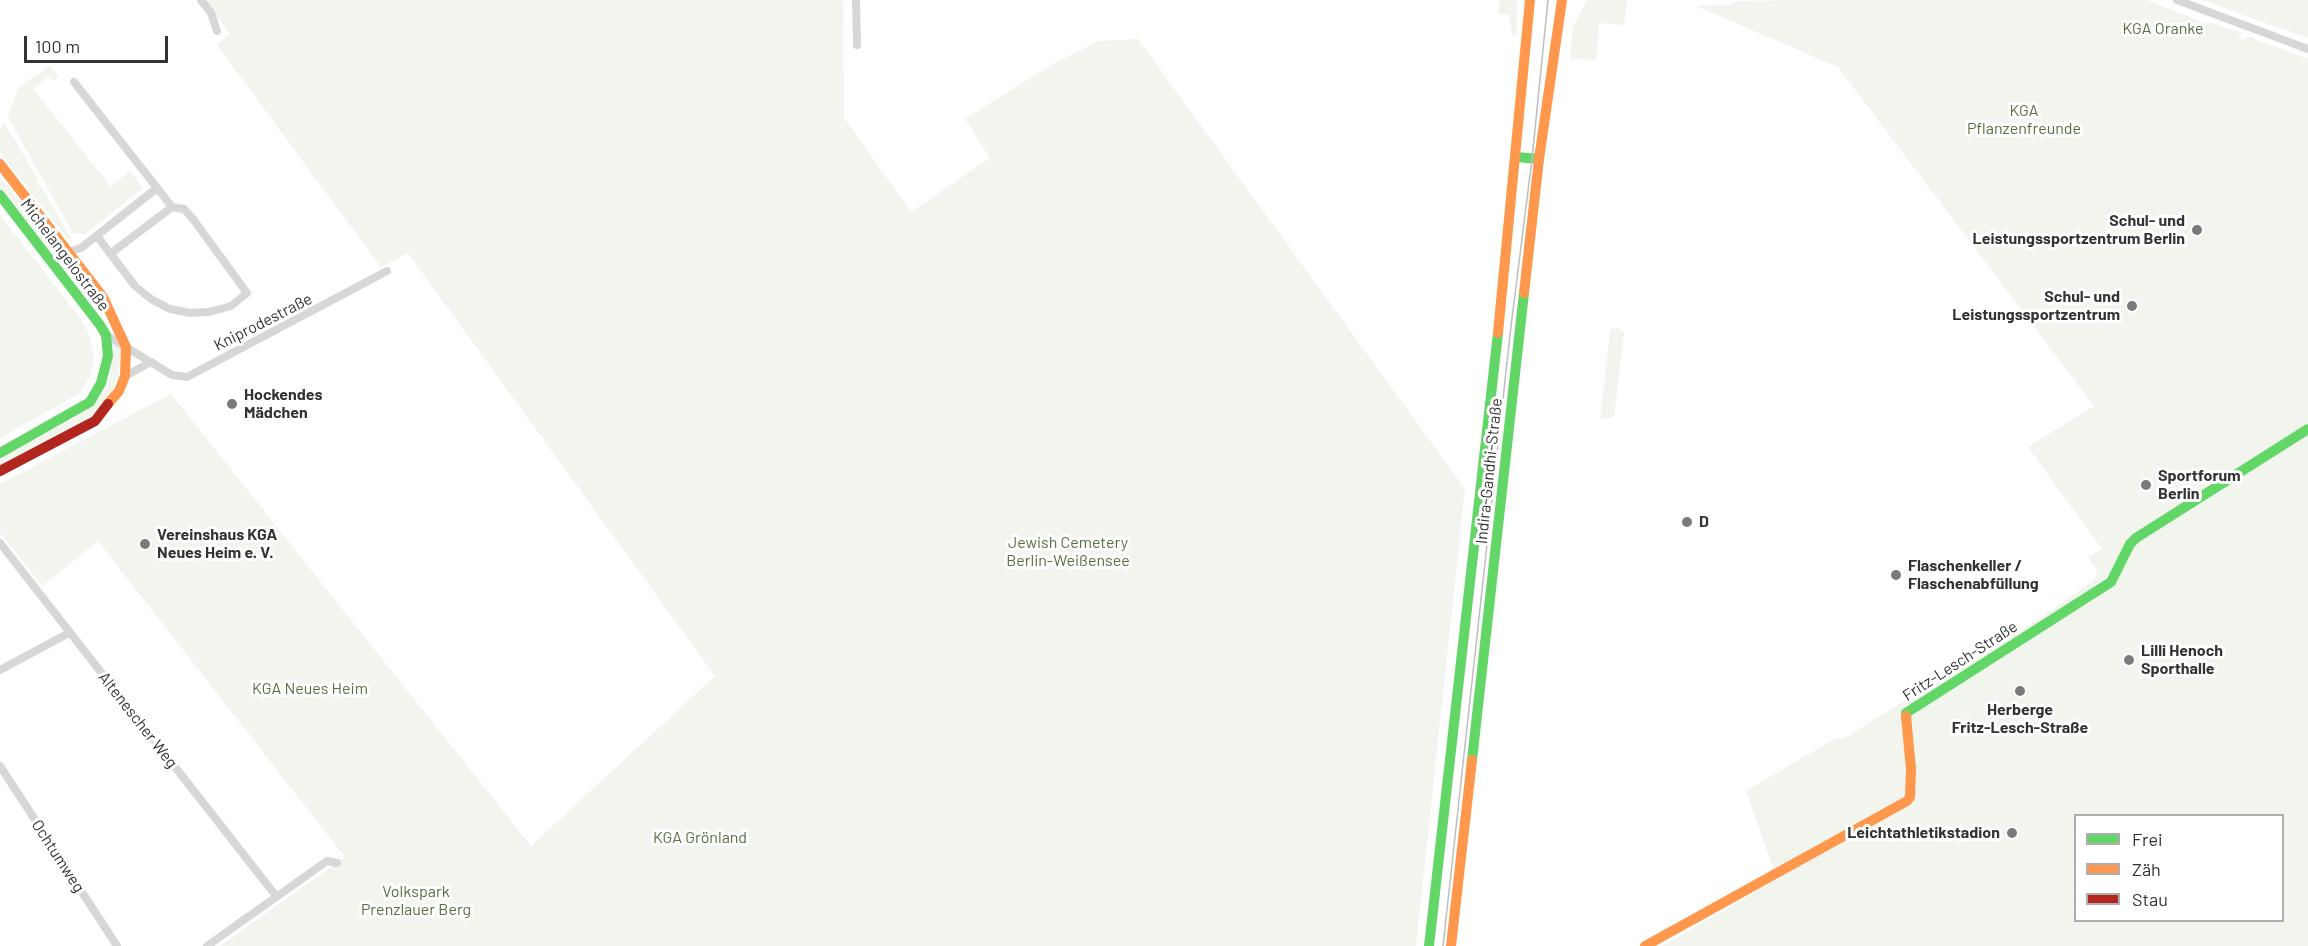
<!DOCTYPE html>
<html>
<head>
<meta charset="utf-8">
<style>
	body { margin:0 }
	#map { position:relative; width:2308px; height:946px; overflow:hidden; background:#fff; font-family:Barlow,sans-serif }
	canvas { display:block }
	.legend { position:absolute; left:2074px; top:814px; width:210px; height:108px; box-sizing:border-box; background:#fff; border:2px solid #adadad; margin:0; padding:8px 10px; list-style:none; font-size:18px; color:#333 }
	.legend li { display:flex; align-items:center; gap:12px; height:30px }
	.legend b { width:30px; border:2px solid #adadad }
	.scale { position:absolute; left:24px; top:36px; width:144px; height:27px; box-sizing:border-box; border:3px solid #333; border-top:0; padding-left:8px; font-size:18px; line-height:21px; white-space:nowrap; color:#333; -webkit-text-stroke:4px #fff; paint-order:stroke }
</style>
</head>
<body>
<div id="map">
<canvas width="2308" height="946"></canvas>
<ul class="legend">
<li><b style="height:8px;background:#63d668"></b>Frei</li>
<li><b style="height:8px;background:#ff974d"></b>Zäh</li>
<li><b style="height:8px;background:#b3261e"></b>Stau</li>
</ul>
<div class="scale">100 m</div>
</div>
<script>
const c = document.querySelector('canvas').getContext('2d');
c.lineJoin = 'round';
function paint(path, color) {
  c.fillStyle = color;
  c.fill(path, 'evenodd');
}
function poly(rows) {
  const path = new Path2D();
  for (const r of rows) {
    path.moveTo(r[0], r[1]);
    for (let i = 2; i < r.length; i += 2) path.lineTo(r[i], r[i + 1]);
  }
  return path;
}
function stroke(path, color, width, dash) {
  c.strokeStyle = color;
  c.lineWidth = width;
  c.lineCap = dash ? 'butt' : 'round';
  c.setLineDash(dash || []);
  c.stroke(path);
}
function drawText(font, color, halo, rows, align = 'center') {
  c.font = font + ' Barlow,sans-serif';
  c.lineWidth = 6;
  c.setLineDash([]);
  c.textBaseline = 'middle';
  c.strokeStyle = halo;
  c.fillStyle = color;
  for (const [text, x, y, turn = 0] of rows) {
    c.save();
    c.translate(x, y);
    c.rotate((+turn || 0) * Math.PI / 180);
    c.textAlign = isNaN(turn) ? turn : align;
    if (halo) c.strokeText(text, 0, 0);
    c.fillText(text, 0, 0);
    c.restore();
  }
}
paint(poly([
	[205,0,843,0,844,118,911,212,990,158,965,119,1053,64,1099,41,1138,39,1465,489,1416,946,220,946,345,857,98,541,42,586,0,533,0,484,171,394,531,846,715,676,408,253,381,267,217,45,230,34],
	[1500,0,1517,0,1517,35,1512,35,1509,15,1498,14],
	[1587,0,1627,0,1624,25,1599,23,1596,60,1570,59,1573,27],
	[1798,0,2147,0,2208,24,2210,22,2241,33,2239,38,2245,40,2247,36,2308,59,2308,946,1662,946,1780,878,1772,865,1746,791,1838,737,1841,740,2039,619,2095,579,2097,570,2088,557,2102,549,2028,447,2094,406,1838,67,1696,6,1728,5,1739,1],
	[2076,816,2282,816,2282,920,2076,920],
	[2204,0,2308,0,2308,38,2243,15],
	[50,66,59,77,54,81,50,76,47,77,33,89,111,187,130,170,143,188,85,234,73,233,8,117,18,88],
	[4,122,37,178,39,187,41,186,73,242,68,239,0,153,0,128],
	[0,178,26,207,61,250,54,255,0,187],
	[0,215,77,314,88,332,94,356,91,375,80,393,0,438],
	[1613,328,1619,328,1624,333,1614,417,1600,420,1610,331],
	[114,341,121,349,117,379,109,396,98,410,80,424,0,466,0,457,75,418,99,398,110,376]
]), '#f1f5ed');
stroke(poly([
	[201,0,211,13,217,31],
	[856,0,857,45],
	[2177,0,2308,49],
	[74,82,172,207,184,209,193,219,247,293,231,306,209,312,190,313,170,309,151,299,135,286,97,236],
	[68,252,81,248,157,188],
	[110,254,172,207],
	[106,335,172,375,187,377,387,271],
	[125,376,151,362],
	[0,543,276,896],
	[0,670,69,633],
	[0,766,117,946],
	[207,946,327,861,337,863]
]), '#d7d7d7', 8);
stroke(poly([
	[1516,157,1539,159],
	[0,195,100,325,106,335,108,356,101,383,90,402,0,453],
	[1906,716,1906,713,2111,582,2130,544,2136,538,2308,429],
	[1472,760,1524,293],
	[1429,946,1498,333]
]), '#63d668', 10);
stroke(poly([
	[0,164,103,297,126,347,125,376,119,391,108,404],
	[1524,293,1539,159,1562,0],
	[1498,333,1530,0],
	[1451,946,1472,760],
	[1645,946,1907,801,1910,797,1911,769,1906,716]
]), '#ff974d', 10);
stroke(poly([
	[0,471,95,421,108,404]
]), '#b3261e', 10);
stroke(poly([
	[1443,946,1511,326,1532,159,1548,0]
]), '#bebebe', 1.5);
for (const [x, y, r, color] of [
	[2197,230,6,"#7a7a7a"],
	[2132,306,6,"#7a7a7a"],
	[232,404,6,"#7a7a7a"],
	[2146,485,6,"#7a7a7a"],
	[1687,522,6,"#7a7a7a"],
	[145,544,6,"#7a7a7a"],
	[1896,575,6,"#7a7a7a"],
	[2129,660,6,"#7a7a7a"],
	[2020,691,6,"#7a7a7a"],
	[2012,833,6,"#7a7a7a"]
]) {
  const dot = new Path2D();
  dot.arc(x, y, r, 0, 2 * Math.PI);
  c.fillStyle = color;
  c.fill(dot);
  stroke(dot, '#fff', 2);
}
drawText('16px', '#56703f', '#fff', [
	["KGA Oranke",2163,29],
	["KGA",2024,111],
	["Pflanzenfreunde",2024,129],
	["Jewish Cemetery",1068,543],
	["Berlin-Weißensee",1068,561],
	["KGA Neues Heim",310,689],
	["KGA Grönland",700,838],
	["Volkspark",416,892],
	["Prenzlauer Berg",416,910]
]);
drawText('bold 16px', '#333', '#fff', [
	["Schul- und",2185,221,"right"],
	["Leistungssportzentrum Berlin",2185,239,"right"],
	["Schul- und",2120,297,"right"],
	["Leistungssportzentrum",2120,315,"right"],
	["Hockendes",244,395],
	["Mädchen",244,413],
	["Sportforum",2158,476],
	["Berlin",2158,494],
	["D",1699,522],
	["Vereinshaus KGA",157,535],
	["Neues Heim e. V.",157,553],
	["Flaschenkeller /",1908,566],
	["Flaschenabfüllung",1908,584],
	["Lilli Henoch",2141,651],
	["Sporthalle",2141,669],
	["Herberge",2020,710,"center"],
	["Fritz-Lesch-Straße",2020,728,"center"],
	["Leichtathletikstadion",2000,833,"right"]
], 'left');
drawText('16px', '#333', '#fff', [
	["Michelangelostraße",65,255,53],
	["Kniprodestraße",263,322,-27],
	["Indira-Gandhi-Straße",1489,471,-84],
	["Fritz-Lesch-Straße",1960,661,-33],
	["Altenescher Weg",138,720,52],
	["Ochtumweg",58,856,57]
]);
</script>
</body>
</html>
